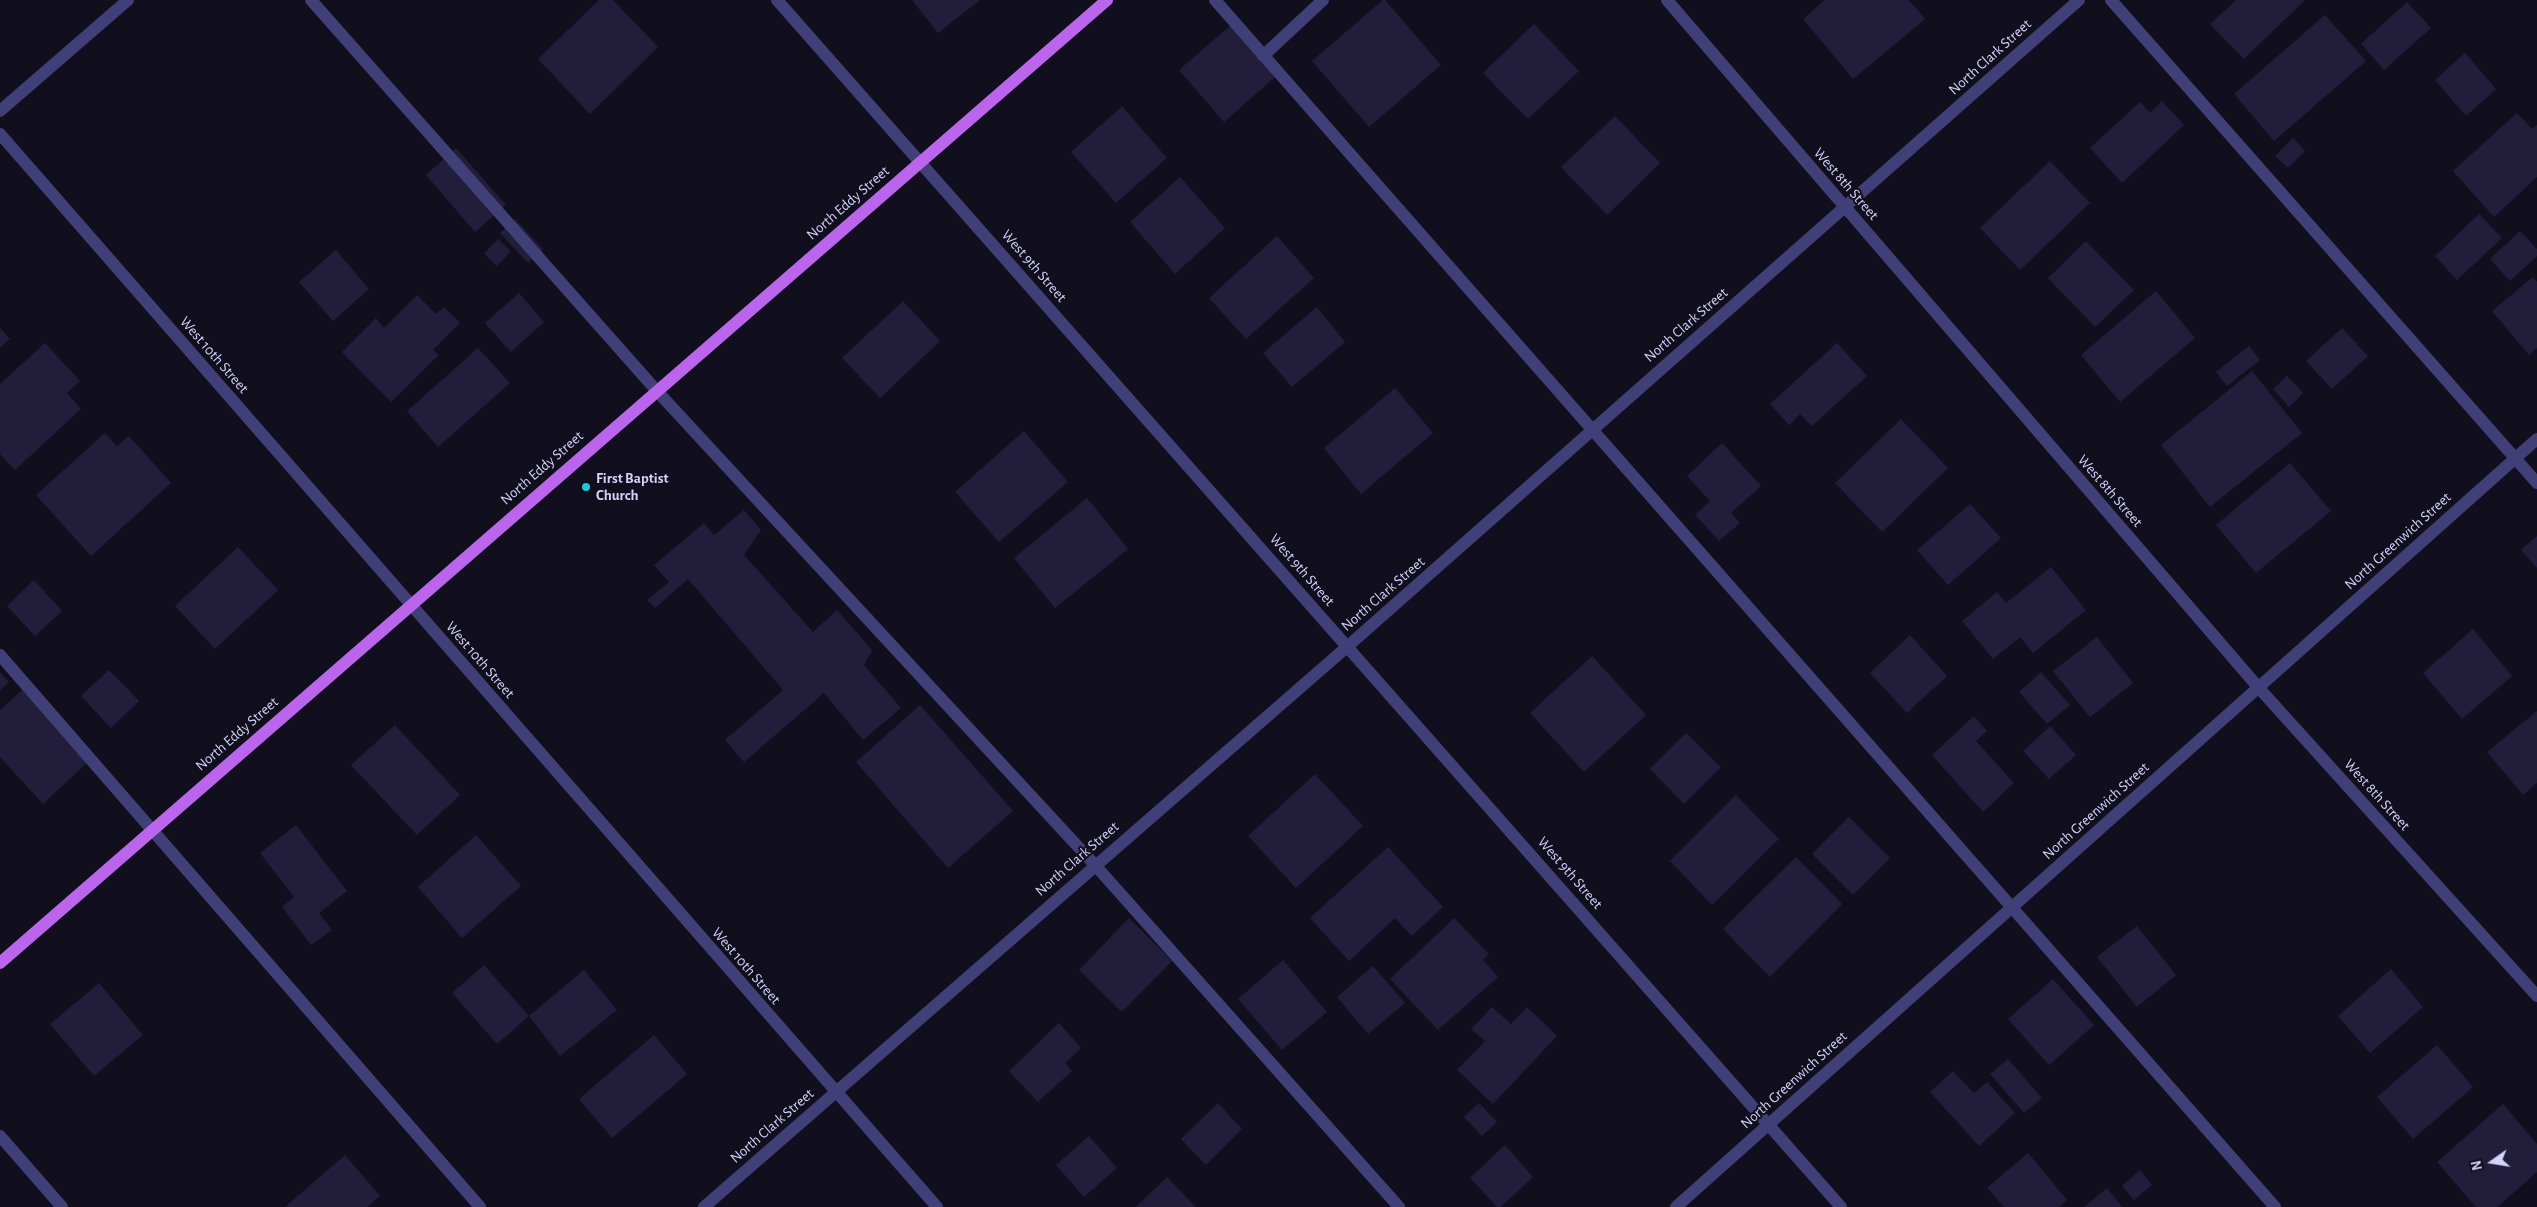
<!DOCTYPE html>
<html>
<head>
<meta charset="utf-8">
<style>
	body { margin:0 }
	#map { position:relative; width:2537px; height:1207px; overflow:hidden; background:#110f1d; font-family:"Alegreya Sans",sans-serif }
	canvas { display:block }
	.north { position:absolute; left:2467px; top:1137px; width:50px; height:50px; -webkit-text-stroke:4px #110f1d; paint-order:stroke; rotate:257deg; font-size:14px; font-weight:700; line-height:20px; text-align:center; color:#d5d1f9 }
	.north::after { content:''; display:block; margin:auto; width:18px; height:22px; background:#d5d1f9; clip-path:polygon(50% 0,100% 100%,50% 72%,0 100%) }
</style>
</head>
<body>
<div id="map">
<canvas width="2537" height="1207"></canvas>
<div class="north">N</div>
</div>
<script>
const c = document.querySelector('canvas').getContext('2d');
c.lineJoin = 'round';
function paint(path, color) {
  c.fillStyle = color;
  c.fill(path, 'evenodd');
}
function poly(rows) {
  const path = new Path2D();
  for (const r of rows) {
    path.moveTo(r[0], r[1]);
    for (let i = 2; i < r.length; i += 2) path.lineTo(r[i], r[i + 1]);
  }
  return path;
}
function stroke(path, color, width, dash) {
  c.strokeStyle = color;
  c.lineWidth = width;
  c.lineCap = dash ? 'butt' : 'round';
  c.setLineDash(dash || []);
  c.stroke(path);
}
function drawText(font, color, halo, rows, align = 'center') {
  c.font = font + ' "Alegreya Sans",sans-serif';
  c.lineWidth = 4;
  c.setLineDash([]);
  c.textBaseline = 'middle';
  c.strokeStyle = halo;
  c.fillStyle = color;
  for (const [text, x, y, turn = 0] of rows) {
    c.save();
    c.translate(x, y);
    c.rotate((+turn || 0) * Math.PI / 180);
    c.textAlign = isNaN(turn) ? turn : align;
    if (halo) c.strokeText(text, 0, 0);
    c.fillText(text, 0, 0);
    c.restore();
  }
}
paint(poly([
	[599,0,613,0,658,47,590,114,538,59],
	[912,0,980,0,938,33],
	[1383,0,1385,0,1441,65,1369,127,1312,61],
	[1825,0,1909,0,1925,19,1853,79,1803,19],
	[2236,0,2303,0,2304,1,2244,59,2210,24],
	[2407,2,2431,28,2384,70,2361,44],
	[2325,15,2366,61,2274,141,2234,94],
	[1534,24,1579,71,1528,119,1483,73],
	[1231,25,1275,77,1224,122,1179,70],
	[2465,53,2496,89,2466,116,2435,80],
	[2162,101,2184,125,2122,183,2090,148,2140,102,2150,113],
	[1122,106,1167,158,1116,203,1071,152],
	[2517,113,2532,129,2537,125,2537,177,2494,217,2453,171],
	[1615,116,1660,163,1607,215,1561,167],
	[2293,138,2305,151,2288,168,2275,156],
	[456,148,506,205,475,232,426,175],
	[2050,161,2090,203,2020,270,1980,228],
	[1180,177,1225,228,1175,274,1130,222],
	[2479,214,2502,238,2457,280,2435,256],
	[515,219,543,249,528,263,500,233],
	[2520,231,2537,249,2537,256,2510,281,2490,259],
	[1277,236,1314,278,1246,339,1209,298],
	[498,239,511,251,497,266,484,254],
	[2086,241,2134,290,2095,327,2048,278],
	[336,250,369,289,333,321,299,282],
	[2533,277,2537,282,2537,348,2529,355,2492,311],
	[2156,291,2195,338,2120,402,2081,355],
	[519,293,544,322,511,352,485,323],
	[417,295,436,314,444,307,460,323,433,350,439,355,391,402,342,352,376,318,384,328],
	[903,301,940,341,880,398,842,358],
	[1317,307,1345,342,1292,387,1263,353],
	[0,328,10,339,0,348],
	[2342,328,2368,356,2332,389,2306,361],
	[45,343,80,381,67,393,81,409,15,470,0,454,0,384],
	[1837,343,1867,376,1812,426,1800,414,1789,425,1770,404],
	[2249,346,2260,360,2227,386,2216,372],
	[478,348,510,383,438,447,407,411],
	[2252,371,2302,433,2210,507,2161,445],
	[2287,376,2303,393,2289,407,2273,389],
	[1395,388,1433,433,1361,494,1324,448],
	[1901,419,1948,468,1882,532,1835,483],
	[1024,431,1068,482,999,542,955,492],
	[105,433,117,446,129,436,171,483,91,556,36,495],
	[1722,443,1761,486,1731,513,1740,523,1719,541,1695,515,1710,501,1687,476],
	[2290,463,2331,511,2256,573,2216,525],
	[1087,498,1128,549,1055,608,1014,558],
	[1970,504,2001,538,1948,585,1917,550],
	[744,510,761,530,744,555,813,632,837,610,872,650,864,665,901,708,863,740,824,693,744,762,725,740,783,690,688,579,655,608,647,600,669,582,654,565,704,523,714,535],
	[2537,536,2537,568,2521,550],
	[238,547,278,590,215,649,175,606],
	[2051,567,2086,610,2033,653,2020,637,1993,659,1962,621,1997,592,2006,603],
	[34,580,62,611,35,636,7,606],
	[2473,629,2512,676,2462,719,2423,673],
	[1910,635,1947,676,1907,713,1870,673],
	[2097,637,2133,683,2090,717,2053,671],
	[1592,656,1646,715,1584,772,1530,713],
	[109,670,139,701,111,728,81,696],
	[0,672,9,682,0,690],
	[2041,672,2070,705,2047,724,2019,692],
	[24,688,91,759,43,804,0,757,0,710],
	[920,705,1013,811,948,868,856,762],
	[2537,711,2537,783,2523,795,2487,752],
	[1974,716,1987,731,1976,741,2014,783,1983,812,1932,755],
	[395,725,460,795,417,835,351,765],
	[2050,726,2076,755,2049,779,2023,751],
	[1686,733,1721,767,1684,804,1650,769],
	[1315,774,1363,826,1296,888,1248,836],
	[1736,795,1779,839,1712,905,1670,861],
	[1849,817,1890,858,1853,895,1812,854],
	[296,825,347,891,319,913,332,930,311,945,282,907,294,897,260,853],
	[476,835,521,886,462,938,418,887],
	[1388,847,1443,907,1412,936,1395,918,1349,961,1310,918],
	[1796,857,1842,904,1770,977,1723,929],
	[1129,918,1172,961,1122,1012,1079,970],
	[1454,918,1489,954,1483,960,1498,977,1438,1030,1390,979],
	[2137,926,2176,975,2137,1007,2097,957],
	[1283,960,1327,1012,1282,1050,1238,999],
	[484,965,529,1016,497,1044,452,993],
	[1373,966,1405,1003,1368,1034,1337,997],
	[2391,969,2423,1007,2370,1053,2338,1016],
	[584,970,617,1010,560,1056,529,1016],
	[2053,979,2094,1025,2049,1065,2008,1019],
	[99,983,143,1035,94,1076,50,1024],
	[1492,1007,1511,1024,1527,1007,1557,1036,1493,1104,1457,1070,1485,1041,1471,1029],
	[1059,1023,1081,1048,1065,1063,1072,1071,1038,1102,1009,1071],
	[654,1035,687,1074,612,1138,579,1099],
	[2437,1045,2473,1087,2413,1139,2377,1097],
	[2008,1059,2042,1098,2024,1113,1990,1074],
	[1953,1071,1974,1093,1987,1082,2015,1113,1979,1146,1930,1092],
	[1218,1103,1242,1129,1206,1165,1181,1139],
	[1479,1103,1497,1122,1482,1136,1464,1117],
	[2503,1104,2537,1144,2537,1172,2497,1207,2476,1207,2437,1162],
	[1089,1136,1117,1168,1084,1197,1056,1165],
	[1505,1145,1533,1177,1501,1207,1497,1207,1470,1178],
	[2028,1153,2067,1200,2059,1207,2004,1207,1987,1188],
	[345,1155,380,1196,367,1207,285,1207],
	[2140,1170,2152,1185,2134,1200,2122,1186],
	[1167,1177,1196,1207,1136,1207],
	[2107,1188,2122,1207,2084,1207]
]), '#231d3c');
stroke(poly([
	[311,0,656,390,1095,865,1399,1207],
	[777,0,1841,1207],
	[1215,0,2275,1207],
	[1667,0,2258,687,2537,996],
	[2111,0,2537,483],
	[1263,56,1323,0],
	[0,111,128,0],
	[0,134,937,1207],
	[0,655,480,1207],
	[0,1136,62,1207],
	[704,1207,1348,646,2079,0],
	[1676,1207,2537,439]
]), '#413f77', 12);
stroke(poly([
	[0,963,1107,0]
]), '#ba65ec', 12);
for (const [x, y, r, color] of [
	[586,487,5,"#1bc8db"]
]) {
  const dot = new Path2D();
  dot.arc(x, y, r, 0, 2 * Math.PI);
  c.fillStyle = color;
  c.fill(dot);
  stroke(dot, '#110f1d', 2);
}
drawText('15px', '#d5d1f9', '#110f1d', [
	["North Clark Street",1990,57,-42],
	["West 8th Street",1846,184,49],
	["North Eddy Street",848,203,-41],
	["West 9th Street",1034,266,49],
	["North Clark Street",1686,325,-41],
	["West 10th Street",214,355,49],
	["North Eddy Street",542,468,-41],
	["West 8th Street",2110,491,49],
	["North Greenwich Street",2398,541,-42],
	["West 9th Street",1302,570,49],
	["North Clark Street",1383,594,-41],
	["West 10th Street",480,660,49],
	["North Eddy Street",237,734,-41],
	["West 8th Street",2377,795,48],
	["North Greenwich Street",2096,811,-42],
	["North Clark Street",1077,859,-41],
	["West 9th Street",1570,873,49],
	["West 10th Street",746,966,49],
	["North Greenwich Street",1794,1080,-42],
	["North Clark Street",772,1126,-41]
]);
drawText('bold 15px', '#d5d1f9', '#110f1d', [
	["First Baptist",596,478],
	["Church",596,495]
], 'left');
</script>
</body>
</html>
